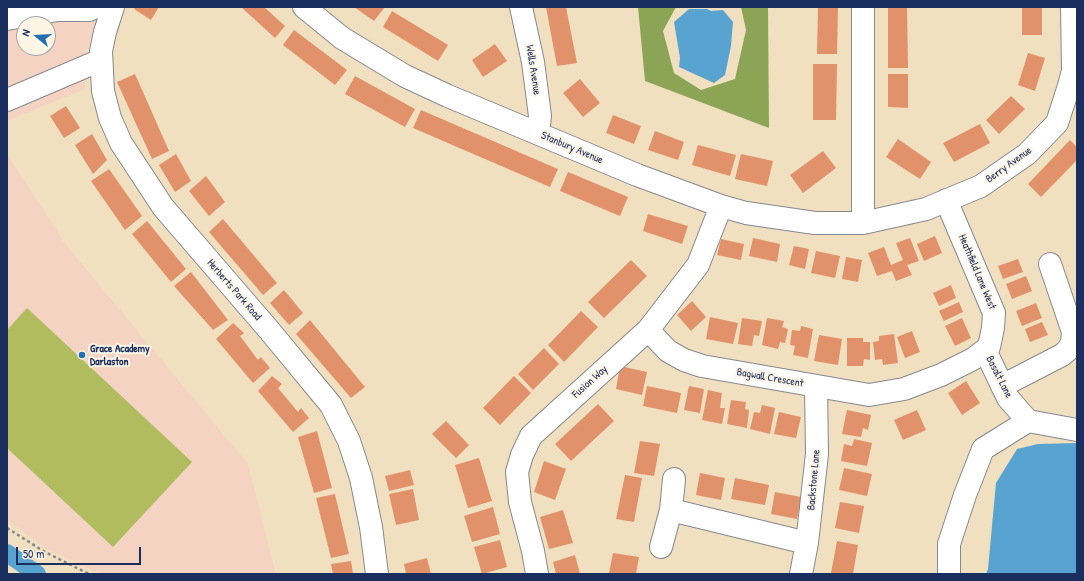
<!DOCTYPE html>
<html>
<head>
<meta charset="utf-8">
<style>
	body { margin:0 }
	#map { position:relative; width:1084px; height:581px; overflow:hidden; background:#f0e0c0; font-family:"Patrick Hand",sans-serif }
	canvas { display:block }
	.frame { position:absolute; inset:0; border:8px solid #1b2f5e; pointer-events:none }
	.north { position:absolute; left:16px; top:16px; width:40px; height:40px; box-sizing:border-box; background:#fcf5e5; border:1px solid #a2a6af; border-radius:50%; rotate:288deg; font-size:11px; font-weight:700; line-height:16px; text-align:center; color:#1b2f5e }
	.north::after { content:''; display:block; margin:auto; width:14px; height:18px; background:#1f6fb2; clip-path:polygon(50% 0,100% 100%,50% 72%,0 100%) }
	.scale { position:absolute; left:16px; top:547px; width:125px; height:18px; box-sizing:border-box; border:2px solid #1b2f5e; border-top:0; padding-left:5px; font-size:12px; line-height:14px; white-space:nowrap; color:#1b2f5e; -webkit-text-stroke:3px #fcf5e5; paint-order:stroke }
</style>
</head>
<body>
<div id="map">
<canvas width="1084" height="581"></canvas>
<div class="frame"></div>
<div class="north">N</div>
<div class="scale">50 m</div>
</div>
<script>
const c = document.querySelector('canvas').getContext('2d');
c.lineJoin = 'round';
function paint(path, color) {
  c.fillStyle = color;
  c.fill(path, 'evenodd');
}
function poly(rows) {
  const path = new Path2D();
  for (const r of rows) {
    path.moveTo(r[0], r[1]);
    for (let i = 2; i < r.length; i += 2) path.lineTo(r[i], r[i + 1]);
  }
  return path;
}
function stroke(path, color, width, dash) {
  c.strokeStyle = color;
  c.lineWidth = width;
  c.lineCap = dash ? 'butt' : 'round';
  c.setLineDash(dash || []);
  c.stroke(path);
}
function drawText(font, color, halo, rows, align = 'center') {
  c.font = font + ' "Patrick Hand",sans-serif';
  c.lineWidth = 4;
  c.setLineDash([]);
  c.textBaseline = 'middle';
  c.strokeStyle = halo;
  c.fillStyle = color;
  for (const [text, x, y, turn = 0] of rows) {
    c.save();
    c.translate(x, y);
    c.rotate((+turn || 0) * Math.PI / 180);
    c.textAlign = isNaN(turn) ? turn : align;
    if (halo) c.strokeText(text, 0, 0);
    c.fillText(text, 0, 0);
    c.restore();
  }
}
paint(poly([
	[7,7,100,7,85,56,85,89,7,121],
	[24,24,48,24,48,48,24,48],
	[7,154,66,245,248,464,276,574,100,574,46,548,7,520]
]), '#f5d3c2');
paint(poly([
	[27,308,192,462,113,547,7,448,7,330]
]), '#b0bc5e');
paint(poly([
	[638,7,676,7,663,31,674,73,701,90,735,79,746,30,741,7,768,7,769,128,645,81]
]), '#8ca455');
paint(poly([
	[689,9,707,9,711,11,723,10,733,22,731,46,725,75,714,83,679,67,680,58,674,22],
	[1077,443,1077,574,986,574,988,569,996,483,1017,449,1038,444]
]), '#59a3d0');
stroke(poly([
	[7,553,37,574]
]), '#59a3d0', 18);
paint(poly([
	[136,7,159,7,151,20,134,9],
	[241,7,264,7,285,26,275,38],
	[354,7,385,7,374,21],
	[546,7,566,7,577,63,557,66],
	[818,7,838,7,837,54,817,54],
	[888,7,907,7,908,68,888,68],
	[1022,7,1042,7,1042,35,1022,35],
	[392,11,448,45,438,61,383,27],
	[294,30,347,70,335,85,283,45],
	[495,44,507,61,483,77,472,60],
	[1028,53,1045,58,1035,91,1018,85],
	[813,64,837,64,836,120,813,120],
	[135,74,169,151,152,159,117,82],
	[888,74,908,74,908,108,888,107],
	[355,76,415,109,405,127,345,94],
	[580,79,600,103,583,117,563,93],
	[1011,96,1025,109,999,134,986,120],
	[66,106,80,128,64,138,50,116],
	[421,110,558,169,550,187,413,128],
	[613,115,641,126,634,144,606,133],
	[980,124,990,143,954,162,943,143],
	[655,131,684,142,678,160,648,150],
	[92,134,107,160,93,174,75,145],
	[898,139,931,162,920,179,886,157],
	[1070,140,1077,147,1077,160,1041,197,1028,184],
	[698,145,736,155,730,176,692,165],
	[823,151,836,168,803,193,790,175],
	[176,154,191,181,175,192,159,165],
	[741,154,773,161,767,186,735,179],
	[109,169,142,216,125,230,91,181],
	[568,172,628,197,620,216,560,191],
	[206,176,225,202,209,216,189,191],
	[648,214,688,226,682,244,643,231],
	[223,219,277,283,263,295,209,232],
	[147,221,186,269,171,282,132,234],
	[935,236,942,253,924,261,917,244],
	[753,238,780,244,777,262,749,256],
	[910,238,919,261,907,265,912,275,896,281,892,271,877,276,868,253,884,247,891,265,898,262,903,260,896,243],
	[721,239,744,244,741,260,717,255],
	[794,246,809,249,805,269,789,265],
	[816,251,840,256,835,278,811,273],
	[846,257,862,260,858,282,842,279],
	[1018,259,1023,272,1003,279,998,266],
	[631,260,647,276,604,318,588,302],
	[191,272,228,320,213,330,174,286],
	[1026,276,1032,291,1012,299,1006,284],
	[951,285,956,298,939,306,933,293],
	[284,290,303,313,289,325,270,303],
	[692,301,706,317,691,331,677,315],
	[959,302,963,312,944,321,939,311],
	[1036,303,1042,318,1022,326,1016,311],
	[581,311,598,327,564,362,548,345],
	[710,317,738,323,733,344,706,339],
	[742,318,762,321,759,336,754,335,752,346,738,344],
	[767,318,784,321,782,327,788,329,785,343,780,342,778,349,762,345],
	[962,318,971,338,955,346,945,326],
	[310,320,365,387,351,398,296,334],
	[1042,322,1048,335,1030,342,1025,329],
	[233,323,244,333,240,336,258,360,261,357,270,368,253,383,216,339],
	[801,326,813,329,808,358,793,355,795,346,790,345,792,330,800,331],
	[912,331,920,352,905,358,897,337],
	[894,334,898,363,883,365,882,359,875,360,873,342,879,341,879,336],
	[819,335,842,339,838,365,814,361],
	[847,338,863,338,863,342,870,342,870,360,864,359,863,366,847,366],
	[544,348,559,364,533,390,518,374],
	[620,366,647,372,642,395,616,389],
	[272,376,282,384,278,388,298,412,301,408,309,418,293,432,258,391],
	[514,376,531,393,500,425,483,408],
	[966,381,980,403,962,415,948,393],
	[647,386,681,393,677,413,643,406],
	[689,386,704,389,700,413,684,410],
	[708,390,722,393,720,408,725,408,722,424,702,420],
	[731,400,746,402,745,409,749,410,747,428,727,424],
	[598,404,614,421,571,461,555,444],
	[762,405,775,408,770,434,750,429,754,412,760,413],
	[847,410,871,415,868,430,863,428,861,437,842,434],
	[917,410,926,430,903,440,894,420],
	[779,412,801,417,796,438,774,434],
	[446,421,469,445,456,458,432,434],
	[317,431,332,488,314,493,298,437],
	[854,439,872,443,867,466,841,461,844,444,852,446],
	[640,441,660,444,654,476,634,473],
	[479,458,492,501,468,508,455,465],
	[544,461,566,469,555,500,534,492],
	[844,468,872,474,867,496,839,490],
	[410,470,414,485,389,491,385,476],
	[700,473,725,478,721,500,696,495],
	[625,475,642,478,634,522,616,519],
	[735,478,769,485,765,505,731,499],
	[413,489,419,520,396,525,389,494],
	[775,492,801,497,797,519,771,514],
	[335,494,349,554,331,558,316,498],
	[840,502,864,506,859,533,835,528],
	[493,507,500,534,472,542,464,516],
	[563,510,573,543,549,549,540,517],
	[500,540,507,567,482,574,474,547],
	[837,541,858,545,853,574,838,574,831,573],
	[613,553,639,557,636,574,609,573],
	[575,555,580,574,556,574,553,562],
	[427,558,431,574,406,574,404,564],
	[351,561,353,574,333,574,331,564]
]), '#e1926b');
const minor = poly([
	[113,7,105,32,101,51,103,91,110,118,121,143,163,207,269,330,331,405,349,441,361,478,371,527,377,574],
	[304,7,342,38,405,76,448,96,637,175,721,206,746,213,815,223,863,223,926,209,981,186,1027,154,1057,123,1068,89,1073,71,1072,7],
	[521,7,533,62,540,116,538,133],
	[7,19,57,10,89,10,96,7],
	[7,100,101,60],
	[863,223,863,7],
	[648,330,668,351,684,360,702,366,869,395,904,389,941,375,973,359,989,347,993,328,994,313,946,200],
	[985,350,1008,398,1028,421,1077,430],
	[1002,386,1062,355,1068,350,1072,342,1073,332,1050,264],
	[671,510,807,543],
	[661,547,671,510,674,479],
	[537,574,533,551,520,502,517,472,522,455,531,436,648,330,698,265,721,206],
	[801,574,807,543,817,454,816,386],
	[949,574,949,544,965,495,983,449,1028,421]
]);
stroke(minor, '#86888f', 24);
stroke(poly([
	[7,528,45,552,89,574]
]), '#86888f', 2.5, [3, 3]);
stroke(minor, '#fff', 22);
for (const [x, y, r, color] of [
	[82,355,4,"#1f6fb2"]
]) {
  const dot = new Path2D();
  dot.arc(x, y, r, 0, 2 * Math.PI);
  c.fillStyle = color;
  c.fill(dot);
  stroke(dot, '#fcf5e5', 1.5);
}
drawText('11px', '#1b2f5e', '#fcf5e5', [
	["Wells Avenue",533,70,81],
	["Stanbury Avenue",572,148,23],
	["Berry Avenue",1009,165,-36],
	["Heathfield Lane West",977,272,67],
	["Herberts Park Road",234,290,49],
	["Basalt Lane",999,377,63],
	["Bagwall Crescent",770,378,10],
	["Fusion Way",590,382,-42],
	["Backstone Lane",814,480,-85]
]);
drawText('bold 11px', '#1b2f5e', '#fcf5e5', [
	["Grace Academy",90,349],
	["Darlaston",90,362]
], 'left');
</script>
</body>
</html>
